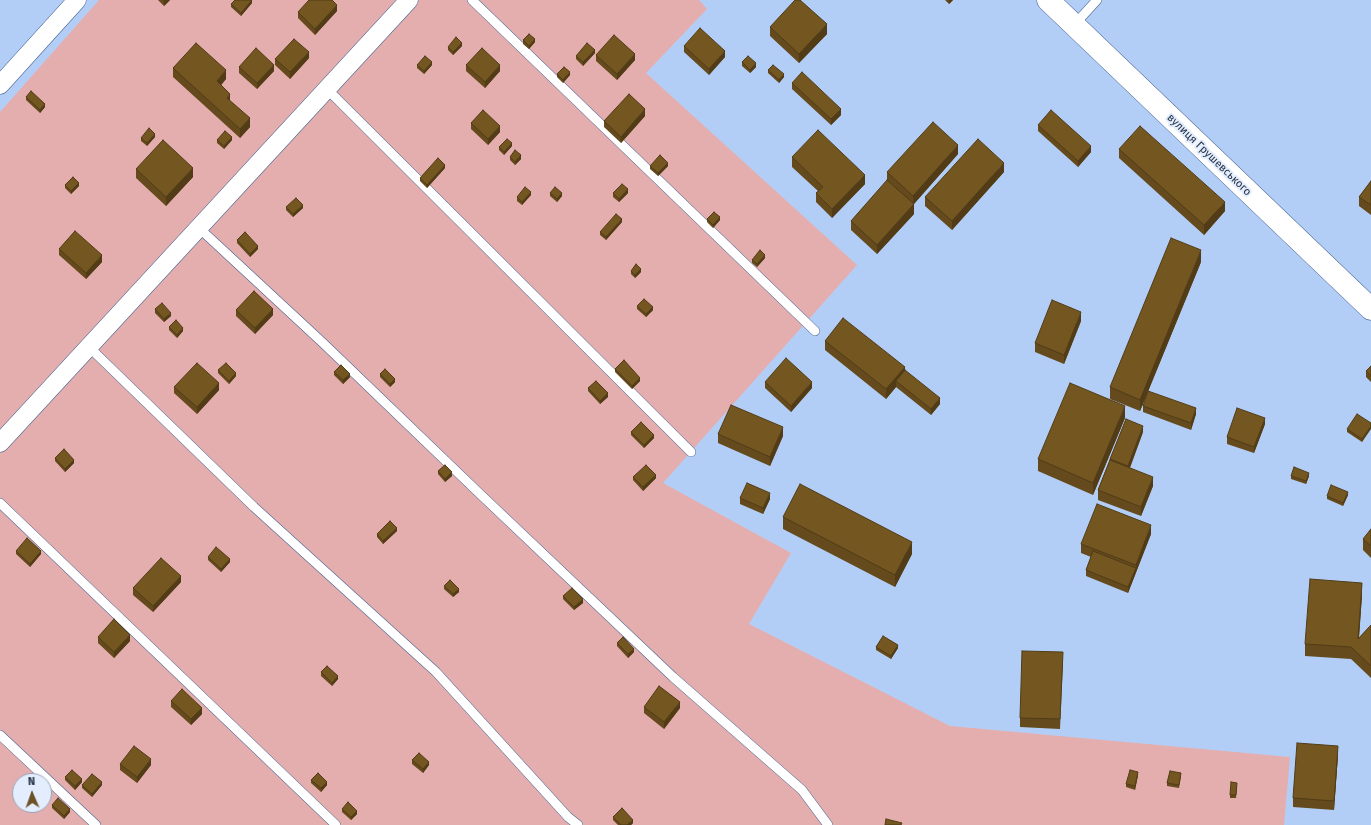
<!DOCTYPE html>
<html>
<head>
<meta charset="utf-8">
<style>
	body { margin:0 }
	#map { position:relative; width:1371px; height:825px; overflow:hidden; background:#b3cef6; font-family:"Fira Sans",sans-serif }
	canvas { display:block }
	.north { position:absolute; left:12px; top:773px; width:40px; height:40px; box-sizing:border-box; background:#e3edfd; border:1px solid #97a2b4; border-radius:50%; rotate:358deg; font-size:11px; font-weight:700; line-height:16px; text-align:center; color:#253246 }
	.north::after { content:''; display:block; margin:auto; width:14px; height:18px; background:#6c5224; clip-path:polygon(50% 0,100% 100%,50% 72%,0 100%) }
</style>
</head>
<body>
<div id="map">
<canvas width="1371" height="825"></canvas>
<div class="north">N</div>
</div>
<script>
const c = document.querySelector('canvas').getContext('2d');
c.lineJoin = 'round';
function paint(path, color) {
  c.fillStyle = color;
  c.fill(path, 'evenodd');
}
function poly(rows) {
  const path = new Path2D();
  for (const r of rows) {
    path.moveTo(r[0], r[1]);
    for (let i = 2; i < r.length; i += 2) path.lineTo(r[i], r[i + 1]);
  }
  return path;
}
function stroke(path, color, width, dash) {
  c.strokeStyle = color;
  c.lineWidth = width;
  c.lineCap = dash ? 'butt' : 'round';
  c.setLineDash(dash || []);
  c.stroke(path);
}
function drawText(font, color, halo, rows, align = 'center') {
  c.font = font + ' "Fira Sans",sans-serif';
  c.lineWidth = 4;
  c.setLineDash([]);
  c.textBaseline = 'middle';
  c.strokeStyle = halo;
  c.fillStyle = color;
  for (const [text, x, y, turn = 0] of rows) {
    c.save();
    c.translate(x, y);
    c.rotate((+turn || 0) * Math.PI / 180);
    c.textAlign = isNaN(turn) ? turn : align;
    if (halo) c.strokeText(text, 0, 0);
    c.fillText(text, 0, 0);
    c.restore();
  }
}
paint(poly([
	[99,0,699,0,707,9,646,73,857,265,663,483,791,553,749,624,950,726,1290,757,1284,825,0,825,0,112],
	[20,781,44,781,44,805,20,805]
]), '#e5aeae');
const lane = poly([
	[472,0,815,331],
	[1074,25,1097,0],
	[327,89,691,452],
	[199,228,323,343,479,493,673,677,802,790,828,825],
	[89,347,254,507,436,672,568,817,578,825],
	[0,503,336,825],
	[0,735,96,825]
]);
const street = poly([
	[0,85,77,0],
	[0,443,409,0]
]);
const secondary = poly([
	[1048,0,1371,309]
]);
stroke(lane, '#46628f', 10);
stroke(street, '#46628f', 19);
stroke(secondary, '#46628f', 23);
stroke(lane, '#fff', 9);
stroke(street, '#fff', 18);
stroke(secondary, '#fff', 22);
paint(poly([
	[158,0,170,0,164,6],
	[945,0,953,0,949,4],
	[252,3,241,16,231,7,231,4],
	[337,11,315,35,298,18,298,12],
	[770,27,827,34,799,63,770,36],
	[523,40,535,42,529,49,523,44],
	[462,46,453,55,448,50,448,47],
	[684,46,725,57,709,75,684,52],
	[595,53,583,66,576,59,576,56],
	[596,55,635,60,617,80,596,61],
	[309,58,290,79,275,65,275,59],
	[742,62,756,67,750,73,742,66],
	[417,65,432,65,424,74,417,68],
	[466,65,500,71,485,88,466,71],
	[239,67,274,71,257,89,239,73],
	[173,68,226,79,221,85,230,101,250,127,240,138,173,77],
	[768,70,784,77,779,83,768,73],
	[557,74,570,75,563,83,557,77],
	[792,83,841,115,831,125,792,89],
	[26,97,45,107,40,113,26,100],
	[645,116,621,143,604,127,604,121],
	[471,123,500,132,488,145,471,129],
	[1038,125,1091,152,1078,167,1038,131],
	[155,137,147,146,141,141,141,138],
	[217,140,232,140,224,149,217,143],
	[512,146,504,155,499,150,499,147],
	[1119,149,1225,211,1204,235,1119,158],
	[958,154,914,204,914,214,877,254,851,230,851,221,887,181,887,172],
	[510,157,521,159,515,165,510,160],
	[792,157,865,184,832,218,816,202,816,193,818,191,792,167],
	[650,166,668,166,658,176,650,169],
	[445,168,427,188,420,181,420,178],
	[136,169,193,177,166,206,136,178],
	[1004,172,952,230,925,206,925,197],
	[1371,181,1371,215,1359,206,1359,197],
	[65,185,79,186,71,194,65,188],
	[550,193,562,196,557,202,550,196],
	[613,193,628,193,619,202,613,197],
	[531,195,522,205,517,201,517,197],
	[286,207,303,208,293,217,286,210],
	[707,219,720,220,713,228,707,222],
	[622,222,606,240,600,235,600,232],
	[237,240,258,249,250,257,237,243],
	[59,249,102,262,86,279,59,255],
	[765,258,757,267,752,263,752,260],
	[1201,262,1140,411,1110,399,1110,387],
	[631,271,641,272,635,278,631,274],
	[637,306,653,310,646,317,637,309],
	[155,309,171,316,164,322,155,313],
	[236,310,273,315,255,334,236,316],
	[1081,321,1064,364,1035,352,1035,343],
	[169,327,183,331,177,338,169,330],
	[825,341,905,370,940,404,931,415,896,387,886,399,825,350],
	[1371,366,1371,382,1366,377,1366,371],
	[615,369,640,381,632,389,615,372],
	[218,370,236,376,229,384,218,373],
	[334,372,350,377,343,384,334,375],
	[380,374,395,382,390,387,380,377],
	[765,382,812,388,791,412,765,388],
	[174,387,219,390,197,414,174,393],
	[588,388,608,397,600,404,588,391],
	[1143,406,1196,414,1191,430,1143,412],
	[1125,418,1093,495,1038,471,1038,459],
	[1371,423,1362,442,1347,432,1347,429],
	[1265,424,1254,453,1227,444,1227,437],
	[631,432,654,438,644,448,631,435],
	[1143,432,1130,468,1153,486,1141,516,1098,500,1098,490,1110,459],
	[718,434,783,436,770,466,718,443],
	[55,458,74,463,65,472,55,461],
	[438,471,452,476,445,482,438,474],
	[1291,476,1309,476,1306,484,1291,479],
	[633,477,656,478,643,491,633,480],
	[1348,495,1343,506,1327,499,1327,496],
	[740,498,770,499,763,514,740,504],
	[783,517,912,554,895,587,783,529],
	[1371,529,1371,558,1363,550,1363,539],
	[397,531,383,544,377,537,377,534],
	[1151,534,1128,593,1086,576,1086,570,1091,557,1081,553,1081,544],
	[16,551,41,554,30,567,16,554],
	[208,557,230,562,221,572,208,560],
	[181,582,153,612,133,595,133,588],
	[444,586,459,592,453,597,444,589],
	[1362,595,1359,638,1371,625,1371,678,1351,659,1305,656,1305,644],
	[563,596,583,603,574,610,563,599],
	[98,637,130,641,114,658,98,643],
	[617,643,634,652,628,658,617,646],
	[876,647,898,648,891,659,876,650],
	[1063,661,1060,729,1020,727,1020,718],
	[321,672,338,679,332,686,321,676],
	[171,701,202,714,191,725,171,707],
	[644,707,680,708,664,729,644,713],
	[1338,755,1334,810,1293,807,1293,798],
	[412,760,429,765,423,773,412,764],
	[120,764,151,765,137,783,120,770],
	[1138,775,1135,790,1126,787,1126,784],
	[1181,776,1179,788,1167,786,1167,783],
	[65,777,82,782,75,790,65,780],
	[311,780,327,785,321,792,311,783],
	[82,785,102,785,92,797,82,788],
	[1237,786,1236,798,1230,798,1230,795],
	[52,805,70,812,64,819,52,808],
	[342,809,357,814,351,820,342,812],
	[613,817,633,823,631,825,618,825,613,820]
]), '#644a1c');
paint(poly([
	[164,0,170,0,164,6],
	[252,0,252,3,241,16,241,13],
	[949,0,953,0,949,4],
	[337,5,337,11,315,35,315,29],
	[827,24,827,34,799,63,799,54],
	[535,39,535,42,529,49,529,46],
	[462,43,462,46,453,55,453,52],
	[595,50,595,53,583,66,583,62],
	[725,51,725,57,709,75,709,69],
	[309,52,309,58,290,79,290,72],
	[635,54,635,60,617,80,617,74],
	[432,62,432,65,424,74,424,71],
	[756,63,756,67,750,73,750,70],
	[274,65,274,71,257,89,257,83],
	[500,65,500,71,485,88,485,82],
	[226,70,226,79,217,90,217,81],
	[570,72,570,75,563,83,563,80],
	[784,74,784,77,779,83,779,80],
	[230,94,230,103,227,98],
	[45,104,45,107,40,113,40,110],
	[645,109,645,116,621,143,621,137],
	[841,109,841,115,831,125,831,119],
	[250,118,250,127,240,138,240,129],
	[500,126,500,132,488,145,488,139],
	[155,134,155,137,147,146,147,143],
	[232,137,232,140,224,149,224,146],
	[512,143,512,146,504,155,504,152],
	[958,145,958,154,913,205,913,196],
	[1091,146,1091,152,1078,167,1078,161],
	[521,155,521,159,515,165,515,162],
	[668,163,668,166,658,176,658,173],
	[1004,163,1004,172,952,230,952,221],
	[445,165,445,168,427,188,427,185],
	[193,168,193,177,166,206,166,197],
	[865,175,865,184,832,218,832,209],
	[79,183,79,186,71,194,71,191],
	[628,189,628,193,619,202,619,199],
	[531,192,531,195,522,205,522,202],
	[562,193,562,196,557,202,557,199],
	[1225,202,1225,211,1204,235,1204,225],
	[914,204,914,214,877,254,877,245],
	[303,205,303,208,293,217,293,214],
	[720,217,720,220,713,228,713,225],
	[622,219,622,222,606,240,606,237],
	[258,246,258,249,250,257,250,254],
	[1201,250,1201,262,1140,411,1140,400],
	[102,255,102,262,86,279,86,273],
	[765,255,765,258,757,267,757,264],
	[641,269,641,272,635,278,635,275],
	[653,307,653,310,646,317,646,314],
	[273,309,273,315,255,334,255,328],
	[1081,312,1081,321,1064,364,1064,355],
	[171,313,171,316,164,322,164,319],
	[183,328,183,331,177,338,177,335],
	[905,367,905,376,896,381,896,387,886,399,886,389],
	[236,373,236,376,229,384,229,381],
	[350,374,350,377,343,384,343,380],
	[640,378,640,381,632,389,632,386],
	[395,379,395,382,390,387,390,384],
	[812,382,812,388,791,412,791,406],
	[219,383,219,390,197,414,197,407],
	[608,393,608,397,600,404,600,401],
	[940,398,940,404,931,415,931,409],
	[1125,406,1125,418,1093,495,1093,483],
	[1196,408,1196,414,1191,430,1191,423],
	[1265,418,1265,424,1254,453,1254,447],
	[1143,426,1143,432,1128,472,1128,466],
	[1371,426,1371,429,1362,442,1362,439],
	[783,427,783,436,770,466,770,457],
	[654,435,654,438,644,448,644,445],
	[74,460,74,463,65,472,65,469],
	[452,472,452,476,445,482,445,479],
	[1309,473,1309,476,1306,484,1306,481],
	[656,475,656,478,643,491,643,487],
	[1153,477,1153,486,1141,516,1141,507],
	[1348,492,1348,495,1343,506,1343,503],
	[770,493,770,499,763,514,763,508],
	[1151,525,1151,534,1128,593,1128,587,1136,568,1136,565],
	[397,528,397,531,383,544,383,541],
	[912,542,912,554,895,587,895,575],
	[41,551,41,554,30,567,30,564],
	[230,559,230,562,221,572,221,569],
	[181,576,181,582,153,612,153,606],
	[1362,583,1362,595,1358,650,1358,639],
	[459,589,459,592,453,597,453,594],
	[583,599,583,603,574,610,574,607],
	[130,635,130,641,114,658,114,652],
	[898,645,898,648,891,659,891,656],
	[634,649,634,652,628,658,628,654],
	[338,676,338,679,332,686,332,683],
	[680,702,680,708,664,729,664,722],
	[202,708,202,714,191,725,191,719],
	[1338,746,1338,755,1334,810,1334,801],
	[151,759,151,765,137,783,137,777],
	[429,762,429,765,423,773,423,769],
	[1138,772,1138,775,1135,790,1135,786],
	[82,779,82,782,75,790,75,786],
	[102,782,102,785,92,797,92,794],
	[327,782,327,785,321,792,321,788],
	[70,809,70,812,64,819,64,816],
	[357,811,357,814,351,820,351,817],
	[633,820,633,823,631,825,627,825]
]), '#513c17');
const building = poly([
	[235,0,252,0,241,13,231,4,235,0],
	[309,0,332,0,337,5,315,29,298,12,309,0],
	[795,0,800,0,827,24,799,54,770,27,795,0],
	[700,28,725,51,709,69,684,46,700,28],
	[529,34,535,39,529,46,523,40,529,34],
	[614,35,635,54,617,74,596,55,614,35],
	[456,37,462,43,453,52,448,47,456,37],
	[294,39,309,52,290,72,275,59,294,39],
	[196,43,226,70,217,81,230,94,227,98,250,118,240,129,173,68,196,43],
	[587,43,595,50,583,62,576,56,587,43],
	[256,48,274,65,257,83,239,67,256,48],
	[482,48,500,65,485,82,466,65,482,48],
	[425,56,432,62,424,71,417,65,425,56],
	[748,56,756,63,750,70,742,62,748,56],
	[773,65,784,74,779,80,768,70,773,65],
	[564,67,570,72,563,80,557,74,564,67],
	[802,72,841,109,831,119,792,83,802,72],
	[31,91,45,104,40,110,26,97,31,91],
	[629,94,645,109,621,137,604,121,629,94],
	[483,110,500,126,488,139,471,123,483,110],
	[1051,110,1091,146,1078,161,1038,125,1051,110],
	[933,122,958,145,913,196,887,172,933,122],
	[1140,126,1225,202,1204,225,1119,149,1140,126],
	[149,128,155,134,147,143,141,138,149,128],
	[818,130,865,175,832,209,816,193,823,187,792,157,818,130],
	[225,131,232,137,224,146,217,140,225,131],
	[507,139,512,143,504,152,499,147,507,139],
	[978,139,1004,163,952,221,925,197,978,139],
	[163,140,193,168,166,197,136,169,163,140],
	[515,150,521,155,515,162,510,157,515,150],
	[660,155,668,163,658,173,650,166,660,155],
	[438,158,445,165,427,185,420,178,438,158],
	[73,177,79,183,71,191,65,185,73,177],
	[887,180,914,204,877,245,851,221,887,180],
	[1371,181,1371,205,1359,197,1371,181],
	[622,184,628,189,619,199,613,193,622,184],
	[525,187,531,192,522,202,517,197,525,187],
	[555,187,562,193,557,199,550,193,555,187],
	[296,198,303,205,293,214,286,207,296,198],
	[714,212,720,217,713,225,707,219,714,212],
	[616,214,622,219,606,237,600,232,616,214],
	[75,231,102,255,86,273,59,249,75,231],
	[245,232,258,246,250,254,237,240,245,232],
	[1171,238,1201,250,1140,400,1110,387,1171,238],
	[760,250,765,255,757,264,752,260,760,250],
	[636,264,641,269,635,275,631,271,636,264],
	[254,291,273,309,255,328,236,310,254,291],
	[644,299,653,307,646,314,637,306,644,299],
	[1052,300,1081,312,1064,355,1035,343,1052,300],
	[162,303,171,313,164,319,155,309,162,303],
	[843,318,905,367,886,389,825,341,843,318],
	[176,320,183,328,177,335,169,327,176,320],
	[786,358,812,382,791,406,765,382,786,358],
	[624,360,640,378,632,386,615,369,624,360],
	[197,363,219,383,197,407,174,387,197,363],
	[226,363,236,373,229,381,218,370,226,363],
	[341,365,350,374,343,380,334,372,341,365],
	[1371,366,1371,376,1366,371,1371,366],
	[385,369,395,379,390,384,380,374,385,369],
	[905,370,940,398,931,409,896,381,905,370],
	[596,381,608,393,600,401,588,388,596,381],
	[1070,383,1125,406,1093,483,1038,459,1070,383],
	[1148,391,1196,408,1191,423,1143,406,1148,391],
	[731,405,783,427,770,457,718,434,731,405],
	[1237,408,1265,418,1254,447,1227,437,1237,408],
	[1357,414,1371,423,1371,426,1362,439,1347,429,1357,414],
	[1126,419,1143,426,1128,466,1110,459,1126,419],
	[641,422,654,435,644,445,631,432,641,422],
	[64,449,74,460,65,469,55,458,64,449],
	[1110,460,1153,477,1141,507,1098,490,1110,460],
	[445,465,452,472,445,479,438,471,445,465],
	[646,465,656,475,643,487,633,477,646,465],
	[1294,467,1309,473,1306,481,1291,476,1294,467],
	[747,483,770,493,763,508,740,498,747,483],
	[800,484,912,542,895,575,783,517,800,484],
	[1331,485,1348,492,1343,503,1327,496,1331,485],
	[1097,504,1151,525,1136,565,1081,544,1097,504],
	[390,521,397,528,383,541,377,534,390,521],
	[1371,529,1371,546,1363,539,1371,529],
	[27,538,41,551,30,564,16,551,27,538],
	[216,547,230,559,221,569,208,557,216,547],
	[1093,551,1136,568,1128,587,1086,570,1093,551],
	[161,558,181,576,153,606,133,588,161,558],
	[1310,579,1362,583,1358,639,1371,625,1371,666,1351,647,1305,644,1310,579],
	[450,580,459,589,453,594,444,586,450,580],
	[572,588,583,599,574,607,563,596,572,588],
	[114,619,130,635,114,652,98,637,114,619],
	[883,636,898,645,891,656,876,647,883,636],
	[623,637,634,649,628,654,617,643,623,637],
	[1022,651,1063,652,1060,719,1020,718,1022,651],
	[327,666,338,676,332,683,321,672,327,666],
	[659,686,680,702,664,722,644,707,659,686],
	[182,689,202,708,191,719,171,701,182,689],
	[1297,743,1338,746,1334,801,1293,798,1297,743],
	[134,746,151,759,137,777,120,764,134,746],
	[419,753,429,762,423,769,412,760,419,753],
	[72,770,82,779,75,786,65,777,72,770],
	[1130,770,1138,772,1135,786,1126,784,1130,770],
	[1170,771,1181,773,1179,785,1167,783,1170,771],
	[318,773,327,782,321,788,311,780,318,773],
	[92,774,102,782,92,794,82,785,92,774],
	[1231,782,1237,783,1236,795,1230,795,1231,782],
	[58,798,70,809,64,816,52,805,58,798],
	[348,802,357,811,351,817,342,809,348,802],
	[622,808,633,820,627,825,621,825,613,817,622,808],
	[886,819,902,823,901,825,885,825,886,819]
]);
paint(building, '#745621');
stroke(building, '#513c17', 1);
drawText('11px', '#253246', '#e3edfd', [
	["вулиця Грушевського",1209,155,44]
]);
</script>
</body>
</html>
